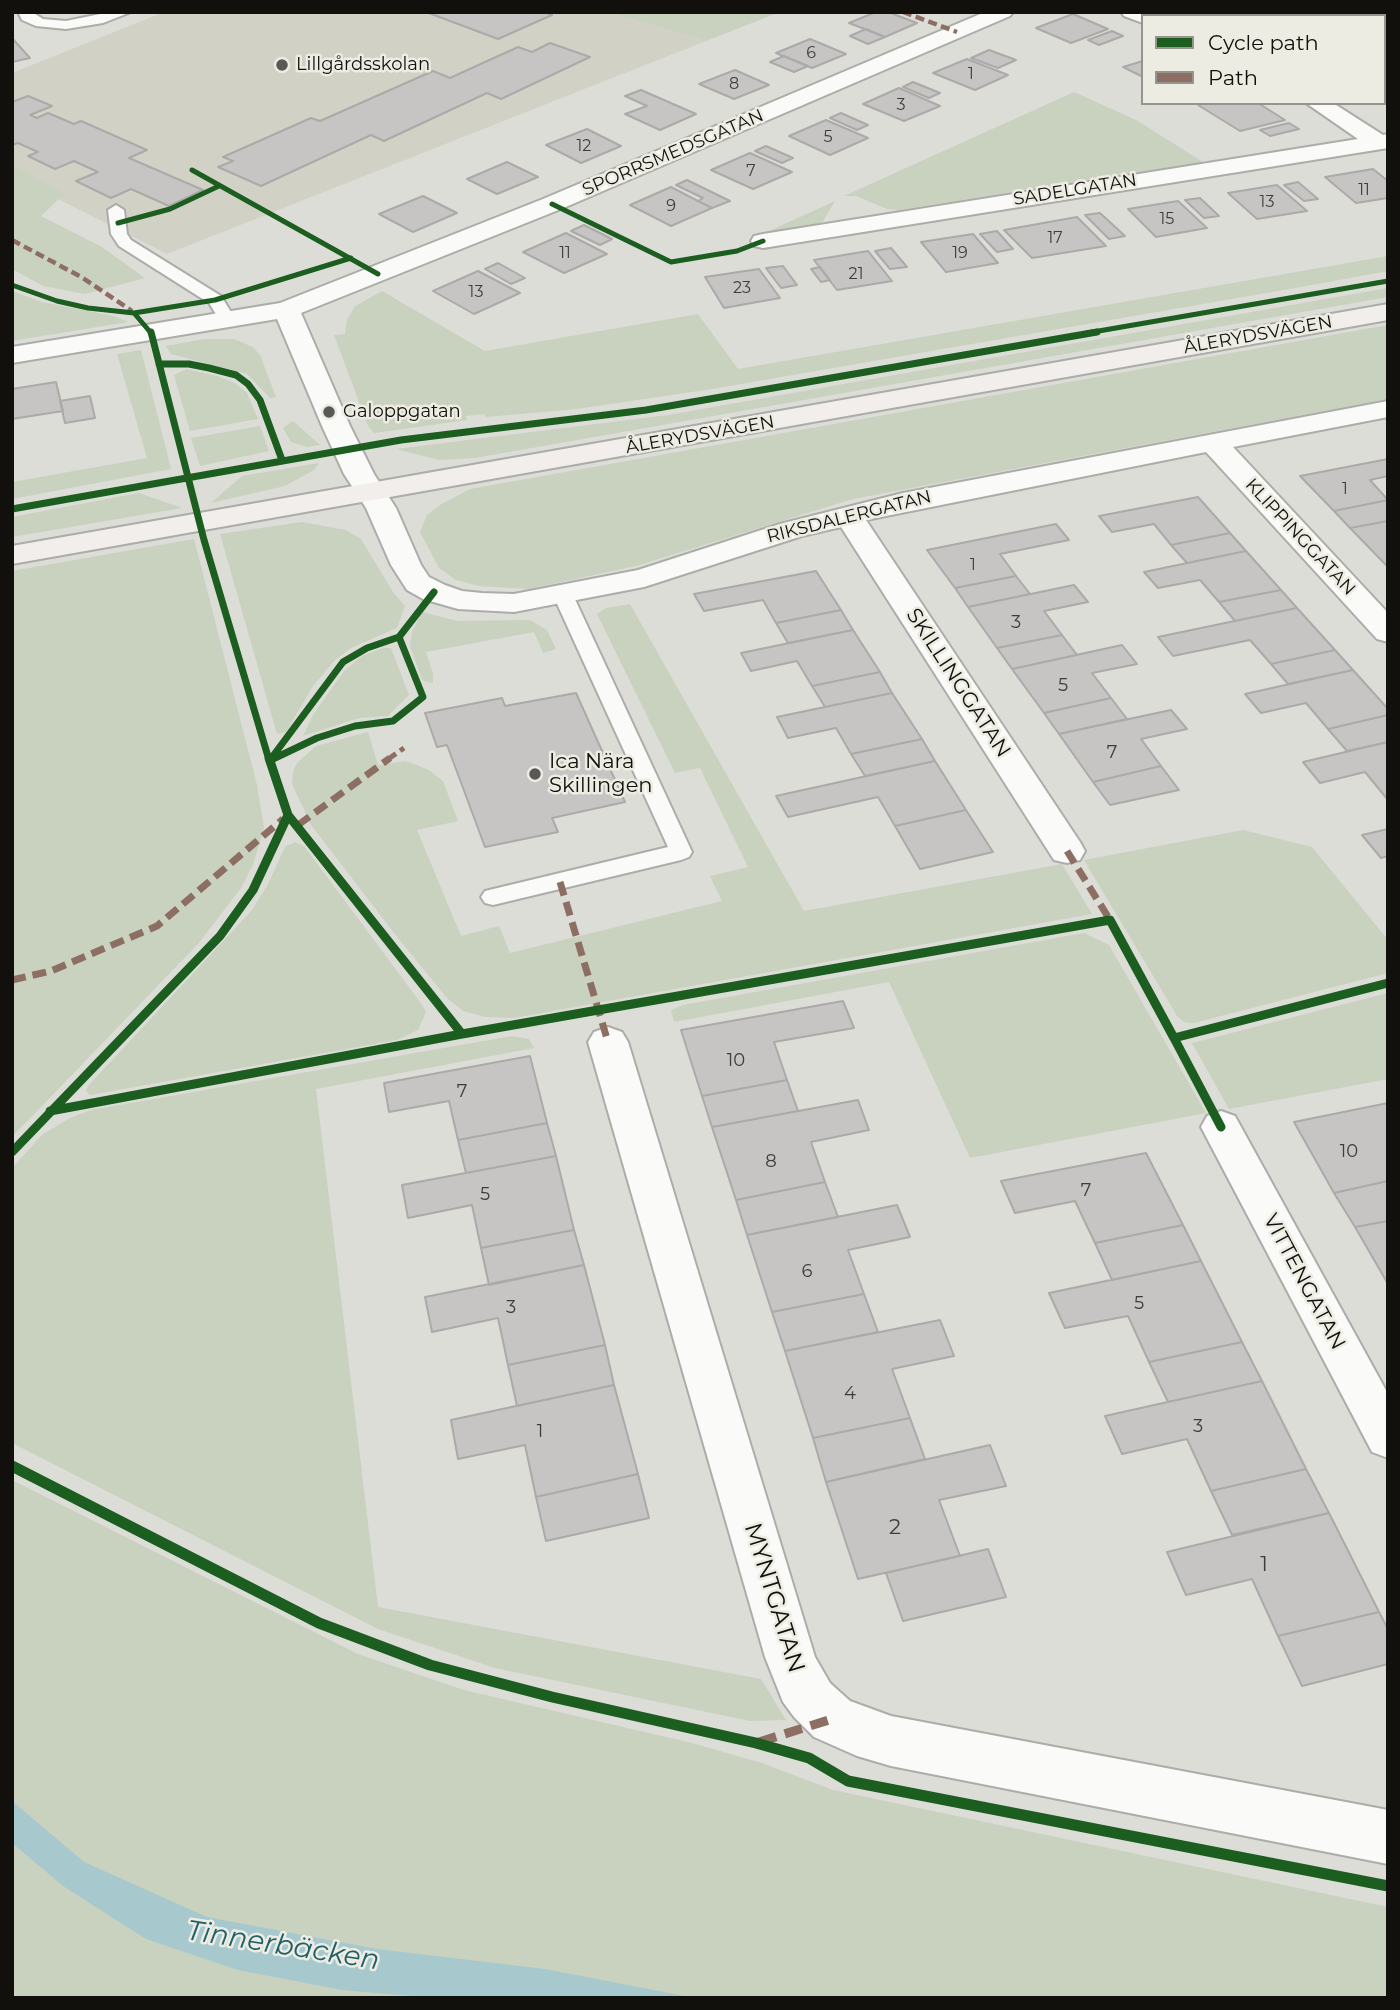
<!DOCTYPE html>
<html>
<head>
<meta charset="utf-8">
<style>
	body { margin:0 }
	#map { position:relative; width:1400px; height:2010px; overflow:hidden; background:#ddddd8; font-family:Montserrat,sans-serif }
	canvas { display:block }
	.frame { position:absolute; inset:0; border:14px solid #11100d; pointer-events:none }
	.legend { position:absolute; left:1141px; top:14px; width:245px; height:91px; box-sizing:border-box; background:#edece2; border:2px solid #95948d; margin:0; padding:9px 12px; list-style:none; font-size:21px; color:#11100d }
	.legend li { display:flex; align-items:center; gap:14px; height:35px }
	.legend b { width:35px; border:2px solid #95948d }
</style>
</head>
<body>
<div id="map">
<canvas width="1400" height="2010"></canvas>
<div class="frame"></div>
<ul class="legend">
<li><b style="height:9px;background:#1b5e20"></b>Cycle path</li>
<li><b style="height:9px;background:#8d6e63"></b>Path</li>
</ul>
</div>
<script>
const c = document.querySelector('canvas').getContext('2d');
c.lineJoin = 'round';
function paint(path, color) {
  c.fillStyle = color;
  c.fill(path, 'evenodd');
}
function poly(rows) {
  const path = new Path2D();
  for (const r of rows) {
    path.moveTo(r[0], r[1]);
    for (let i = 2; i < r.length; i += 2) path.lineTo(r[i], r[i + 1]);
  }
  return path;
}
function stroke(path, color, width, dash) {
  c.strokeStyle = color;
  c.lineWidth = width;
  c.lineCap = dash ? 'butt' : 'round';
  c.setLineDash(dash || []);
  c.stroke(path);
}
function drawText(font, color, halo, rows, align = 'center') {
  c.font = font + ' Montserrat,sans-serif';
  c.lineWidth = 5;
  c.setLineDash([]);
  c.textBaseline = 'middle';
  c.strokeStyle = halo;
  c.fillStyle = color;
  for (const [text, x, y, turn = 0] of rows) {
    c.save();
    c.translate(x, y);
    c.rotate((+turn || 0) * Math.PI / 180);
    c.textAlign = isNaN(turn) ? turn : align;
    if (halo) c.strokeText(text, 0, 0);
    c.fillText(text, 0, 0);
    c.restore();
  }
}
paint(poly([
	[164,12,608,12,706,41,167,254,12,176,12,73]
]), '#d2d1c5');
paint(poly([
	[608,12,780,12,706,41],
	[1074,92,1136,120,1203,162,899,210,887,209,856,196,844,196],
	[12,164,64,194,41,216,102,247,145,278,85,294,43,286,12,269],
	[835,201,823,221,817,224,767,232],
	[1388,256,1388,271,1301,287,712,389,577,409,486,417,484,414,466,416,467,420,374,433,368,426,334,335,345,334,347,320,355,306,382,291,485,351,698,314,738,369],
	[1388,288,1388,297,475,458,439,460,396,449,668,415],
	[12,291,42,302,114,316,128,322,12,341],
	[1388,325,1388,399,853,499,636,566,529,589,479,586,456,580,439,568,420,532,427,515,440,505,470,489],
	[204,339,234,339,253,347,260,355,276,397,270,398,247,374,171,354,166,346],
	[141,350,171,469,12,499,12,482,147,458,117,354],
	[187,369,217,376,235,383,247,393,258,419,190,431,174,375],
	[293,421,320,445,307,447,291,442,283,428],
	[260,426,269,451,200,466,191,438],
	[319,463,314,470,285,486,211,503,242,476],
	[139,493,182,508,12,537,12,517],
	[302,522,346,530,361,539,393,592,405,606,397,628,351,648,335,660,313,686,286,732,277,734,220,534],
	[194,539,257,785,264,828,253,865,241,888,198,944,12,1137,12,571],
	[630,604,804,911,1062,864,1092,914,514,1018,485,1017,463,1011,447,998,398,938,311,825,292,784,293,771,297,763,316,746,368,732,378,765,406,761,429,770,443,781,458,821,417,830,461,936,499,926,510,953,722,901,710,876,748,867,700,768,675,773,597,614,606,608],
	[422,612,458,621,530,620,547,630,556,649,543,653,534,632,426,652,433,674,433,683,427,682,422,680,410,646,412,632],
	[383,648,391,648,409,695,388,716,359,718,303,736,313,715,344,671,362,656],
	[1243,830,1312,847,1388,940,1388,973,1194,1023,1184,1022,1177,1016,1084,860],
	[295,842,304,846,420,1002,426,1012,418,1030,397,1040,90,1095,86,1091,88,1086,252,910,268,884,285,847],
	[1084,933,1109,945,1206,1113,970,1158,889,982,674,1022,671,1010,683,1005],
	[1388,993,1388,1079,1229,1109,1192,1043],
	[512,1036,529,1039,534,1048,316,1089,378,1607,761,1679,786,1720,750,1721,495,1668,378,1629,12,1443,12,1168,43,1134,70,1118,91,1110],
	[12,1480,358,1654,464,1690,692,1743,762,1763,833,1790,1388,1907,1388,1998,12,1998]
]), '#c9d1bf');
paint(poly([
	[12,1801,84,1862,207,1917,377,1949,545,1969,695,1998,435,1998,342,1990,238,1970,146,1939,63,1886,12,1843]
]), '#a7c9ce');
const building = poly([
	[426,12,545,12,552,15,498,39,426,12],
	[876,12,888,12,917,23,885,37,849,23,876,12],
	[1073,14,1108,29,1071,43,1036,28,1073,14],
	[866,29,885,37,868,44,850,36,866,29],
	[1112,31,1123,36,1099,45,1088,40,1112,31],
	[12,38,30,58,12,62,12,38],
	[810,39,846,54,812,68,776,53,810,39],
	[550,43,590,57,501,99,487,93,384,141,371,135,261,186,218,167,233,161,223,157,311,118,320,121,433,71,450,78,518,47,532,52,550,43],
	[989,50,1016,60,998,68,971,58,989,50],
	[784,56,808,66,794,72,770,62,784,56],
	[967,59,1008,75,975,90,933,73,967,59],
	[1143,61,1143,77,1123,67,1143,61],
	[735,70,769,85,734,99,699,84,735,70],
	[913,82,940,93,929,98,903,87,913,82],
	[899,88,940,106,904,121,863,104,899,88],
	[641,90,696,114,660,130,625,114,647,106,625,96,641,90],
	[28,96,52,106,30,115,37,118,48,113,74,124,81,121,147,150,129,158,203,190,169,206,131,189,111,198,76,181,98,172,74,161,55,169,28,156,38,152,18,143,12,145,12,102,28,96],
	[1206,103,1258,103,1285,120,1240,131,1198,105,1206,103],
	[841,113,868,125,857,130,830,118,841,113],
	[826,120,868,138,830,155,789,136,826,120],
	[1289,123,1299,129,1270,136,1260,130,1289,123],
	[587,129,621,146,581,163,546,145,587,129],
	[766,146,793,158,782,163,755,151,766,146],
	[750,153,792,172,753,189,711,170,750,153],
	[507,162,538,177,497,194,467,179,507,162],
	[1373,169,1388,181,1388,198,1356,203,1325,177,1373,169],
	[687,180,730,201,712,208,698,201,703,198,676,185,687,180],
	[1298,182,1318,199,1304,201,1284,185,1298,182],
	[1277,185,1307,211,1257,219,1228,193,1277,185],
	[671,187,698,201,712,208,671,226,630,205,671,187],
	[423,196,457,213,413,232,379,214,423,196],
	[1200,198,1219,216,1204,218,1185,200,1200,198],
	[1178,201,1207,228,1156,237,1128,209,1178,201],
	[1100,213,1125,236,1109,239,1085,215,1100,213],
	[1077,217,1106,246,1032,258,1004,230,1077,217],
	[584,225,612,239,600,245,571,231,584,225],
	[997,231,1013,249,997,252,980,234,997,231],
	[566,233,607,254,564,273,523,252,566,233],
	[973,234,998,263,946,272,921,242,973,234],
	[891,248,907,267,890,269,875,251,891,248],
	[868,251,892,281,837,290,814,260,868,251],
	[498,263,525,278,511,284,485,269,498,263],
	[783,266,797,285,781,288,766,268,783,266],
	[820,267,830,280,821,282,811,269,820,267],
	[759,269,780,298,724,308,705,277,759,269],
	[478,271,520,293,474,314,433,291,478,271],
	[56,382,63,411,12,419,12,389,56,382],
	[90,396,95,418,65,423,60,401,90,396],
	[1388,459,1388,476,1370,480,1388,500,1334,511,1300,476,1388,459],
	[1198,497,1230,533,1171,545,1154,524,1112,532,1099,516,1198,497],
	[1388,500,1388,521,1350,528,1334,511,1388,500],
	[1388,521,1388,566,1387,566,1350,528,1388,521],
	[1056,524,1069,540,1000,554,1016,576,955,588,927,550,1056,524],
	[1230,533,1246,551,1187,563,1171,545,1230,533],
	[1246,551,1281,590,1219,602,1200,580,1158,588,1144,572,1246,551],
	[816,571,841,610,776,623,763,600,704,611,694,594,816,571],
	[1016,576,1030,594,968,607,955,588,1016,576],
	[1074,585,1088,602,1044,611,1062,635,997,648,968,607,1074,585],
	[1281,590,1297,608,1235,621,1219,602,1281,590],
	[1297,608,1335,650,1271,664,1250,640,1173,656,1158,637,1297,608],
	[841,610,853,630,788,643,776,623,841,610],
	[853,630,880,672,812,686,797,661,751,671,741,653,853,630],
	[1062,635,1077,655,1012,669,997,648,1062,635],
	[1122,645,1137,664,1092,673,1111,698,1044,713,1012,669,1122,645],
	[1335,650,1353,670,1288,684,1271,664,1335,650],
	[1353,670,1388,709,1388,715,1328,729,1306,703,1261,713,1245,694,1353,670],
	[880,672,892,693,825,707,812,686,880,672],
	[576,693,625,802,552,818,558,832,485,847,447,745,437,747,425,713,502,698,505,706,576,693],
	[892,693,922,739,851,754,836,728,788,738,777,717,892,693],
	[1111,698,1127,719,1059,734,1044,713,1111,698],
	[1171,710,1187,729,1141,739,1161,766,1093,782,1059,734,1171,710],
	[1388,715,1388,742,1347,751,1328,729,1388,715],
	[922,739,935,761,865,776,851,754,922,739],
	[1388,742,1388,800,1365,772,1320,783,1303,762,1388,742],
	[935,761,966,810,895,826,878,797,788,817,776,796,935,761],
	[1161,766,1179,790,1110,805,1093,782,1161,766],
	[966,810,993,852,920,869,895,826,966,810],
	[1388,829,1388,856,1381,858,1362,835,1388,829],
	[843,1001,854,1028,774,1042,787,1080,702,1096,681,1030,843,1001],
	[530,1056,547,1123,458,1140,449,1101,389,1112,384,1083,530,1056],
	[787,1080,798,1111,712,1127,702,1096,787,1080],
	[858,1100,869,1130,811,1142,825,1182,736,1200,712,1127,858,1100],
	[1388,1103,1388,1181,1334,1193,1294,1122,1388,1103],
	[547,1123,556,1156,466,1173,458,1140,547,1123],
	[1146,1153,1183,1225,1095,1243,1075,1201,1015,1213,1001,1181,1146,1153],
	[556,1156,574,1230,481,1248,472,1205,408,1218,402,1185,556,1156],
	[1388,1181,1388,1221,1355,1227,1334,1193,1388,1181],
	[825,1182,838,1217,747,1235,736,1200,825,1182],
	[897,1205,910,1237,848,1250,864,1294,772,1312,747,1235,897,1205],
	[1388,1221,1388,1284,1355,1227,1388,1221],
	[1183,1225,1201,1261,1112,1280,1095,1243,1183,1225],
	[574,1230,584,1265,489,1285,481,1248,574,1230],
	[1201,1261,1242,1342,1149,1362,1128,1316,1065,1328,1049,1293,1201,1261],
	[584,1265,605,1345,508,1365,498,1318,432,1332,425,1297,584,1265],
	[864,1294,878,1332,785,1351,772,1312,864,1294],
	[940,1320,954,1356,892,1369,910,1418,813,1438,785,1351,940,1320],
	[1242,1342,1262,1381,1168,1402,1149,1362,1242,1342],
	[605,1345,614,1385,517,1406,508,1365,605,1345],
	[1262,1381,1306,1469,1211,1491,1187,1439,1122,1454,1105,1416,1262,1381],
	[614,1385,638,1474,536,1497,525,1445,458,1459,451,1420,614,1385],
	[910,1418,925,1459,826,1482,813,1438,910,1418],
	[990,1445,1006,1486,939,1500,960,1556,858,1579,826,1482,990,1445],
	[1306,1469,1329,1513,1232,1535,1211,1491,1306,1469],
	[638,1474,649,1518,546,1541,536,1497,638,1474],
	[1329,1513,1379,1612,1278,1636,1252,1579,1186,1595,1167,1552,1329,1513],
	[988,1549,1006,1597,903,1621,886,1573,988,1549],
	[1379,1612,1388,1629,1388,1664,1302,1686,1278,1636,1379,1612]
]);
paint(building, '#c7c5c4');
stroke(building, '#acaaa9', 2);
const lane = poly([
	[18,12,32,12,43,19,66,21,110,12,131,12,103,23,66,29,36,26,22,20,18,12],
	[116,205,124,210,127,234,131,240,221,296,236,320,234,324,222,324,209,303,119,246,111,234,108,210,116,205],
	[563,589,570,591,573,595,692,852,689,857,681,860,493,905,485,903,481,897,485,891,668,847,553,595,556,591,563,589]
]);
const street = poly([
	[985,12,1013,12,1010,16,561,209,301,313,350,426,374,474,396,508,421,565,429,577,445,585,462,591,482,593,514,594,638,570,780,524,903,493,1388,401,1388,417,1233,447,1388,613,1388,642,1377,639,1206,452,866,520,1080,842,1085,851,1080,860,1067,863,1054,860,841,527,802,536,644,587,514,612,458,609,423,599,407,590,391,565,366,508,344,474,322,426,277,319,12,363,12,347,280,303,543,199,985,12],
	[1121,12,1150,12,1153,16,1143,16,1143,23,1124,16,1121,12],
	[1306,103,1333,103,1383,135,1388,134,1388,148,763,248,754,246,751,241,754,236,763,234,1358,139,1306,103],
	[608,1027,622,1032,628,1042,815,1657,830,1683,850,1701,891,1716,1388,1810,1388,1864,891,1766,857,1756,814,1737,794,1717,783,1702,765,1657,588,1042,594,1032,608,1027],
	[1221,1111,1235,1116,1388,1394,1388,1458,1372,1452,1201,1127,1207,1116,1221,1111]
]);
const secondary = poly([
	[1388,304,1388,320,12,564,12,546,1388,304]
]);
stroke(lane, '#acaca8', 4);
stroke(street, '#acaca8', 4);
stroke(secondary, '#acaca8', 4);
paint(lane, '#fafaf9');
paint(street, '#fafaf9');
paint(secondary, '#f1eeec');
stroke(poly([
	[903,12,957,32],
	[12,240,83,278,132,311]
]), '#8d6e63', 4.5, [9, 4.5]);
stroke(poly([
	[387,760,404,748]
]), '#8d6e63', 5, [11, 5]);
stroke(poly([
	[298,825,390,758],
	[1067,851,1110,920],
	[560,882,608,1042],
	[12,980,51,971,157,926,283,819]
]), '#8d6e63', 7, [14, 7]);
stroke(poly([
	[759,1742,832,1719]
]), '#8d6e63', 9, [18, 9]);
stroke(poly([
	[192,170,378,274],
	[552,204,671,262,737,251,763,241],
	[118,223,170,209,219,186],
	[12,285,57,301,88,308,134,313,151,333],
	[134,313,215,300,351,258],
	[1087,333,1388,281]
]), '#1b5e20', 5);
stroke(poly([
	[151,332,204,540,269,760],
	[159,364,189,364,209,368,236,375,248,384,260,400,282,460],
	[12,509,401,440,646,410,1097,332],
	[273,759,317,738,355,726,393,721,423,697,399,637],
	[270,760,343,662,367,648,399,637,434,592]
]), '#1b5e20', 7);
stroke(poly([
	[269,758,288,815,462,1034],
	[1174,1038,1221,1127],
	[50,1111,462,1034,1110,920,1174,1038,1388,983],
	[12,1152,220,936,253,890,288,815]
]), '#1b5e20', 9);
stroke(poly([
	[12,1466,319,1623,430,1665,552,1697,756,1743,809,1758,848,1781,1388,1886]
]), '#1b5e20', 11);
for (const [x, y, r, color] of [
	[282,65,7,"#585854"],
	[329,412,7,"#585854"],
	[535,774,7,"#585854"]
]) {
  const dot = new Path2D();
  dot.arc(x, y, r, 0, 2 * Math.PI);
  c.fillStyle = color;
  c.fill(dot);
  stroke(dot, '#edece2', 2.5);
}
drawText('16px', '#3e3d3b', null, [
	["6",811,53],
	["1",971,74],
	["8",734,84],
	["3",901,105],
	["5",828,137],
	["12",584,146],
	["7",751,171],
	["11",1364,190],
	["13",1267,202],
	["9",671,206],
	["15",1167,219],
	["17",1055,238],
	["11",565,253],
	["19",960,253],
	["21",856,274],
	["23",742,288],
	["13",476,292],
	["1",1345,489],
	["1",973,565]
]);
drawText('18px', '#11100d', '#edece2', [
	["Lillgårdsskolan",296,65],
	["Galoppgatan",343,412]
], 'left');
drawText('18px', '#11100d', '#edece2', [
	["SPORRSMEDSGATAN",673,153,-23],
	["SADELGATAN",1075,190,-9],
	["ÅLERYDSVÄGEN",1258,335,-10],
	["ÅLERYDSVÄGEN",700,435,-10],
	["RIKSDALERGATAN",849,517,-14],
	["KLIPPINGGATAN",1300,537,47]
]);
drawText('18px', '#3e3d3b', null, [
	["3",1016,623],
	["5",1063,686],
	["7",1112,753],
	["10",736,1061],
	["7",462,1092],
	["10",1349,1152],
	["8",771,1162],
	["7",1086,1191],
	["5",485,1195],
	["6",807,1272],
	["5",1139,1304],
	["3",511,1308],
	["4",850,1394],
	["3",1198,1427],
	["1",540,1432]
]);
drawText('21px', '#11100d', '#edece2', [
	["SKILLINGGATAN",958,683,57],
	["VITTENGATAN",1304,1282,62]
]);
drawText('21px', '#11100d', '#edece2', [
	["Ica Nära",549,762],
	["Skillingen",549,786]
], 'left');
drawText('21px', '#3e3d3b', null, [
	["2",895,1528],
	["1",1264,1565]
]);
drawText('24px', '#11100d', '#edece2', [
	["MYNTGATAN",774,1598,73]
]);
drawText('italic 28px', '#20606b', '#edece2', [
	["Tinnerbäcken",283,1946,9]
]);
</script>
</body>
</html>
